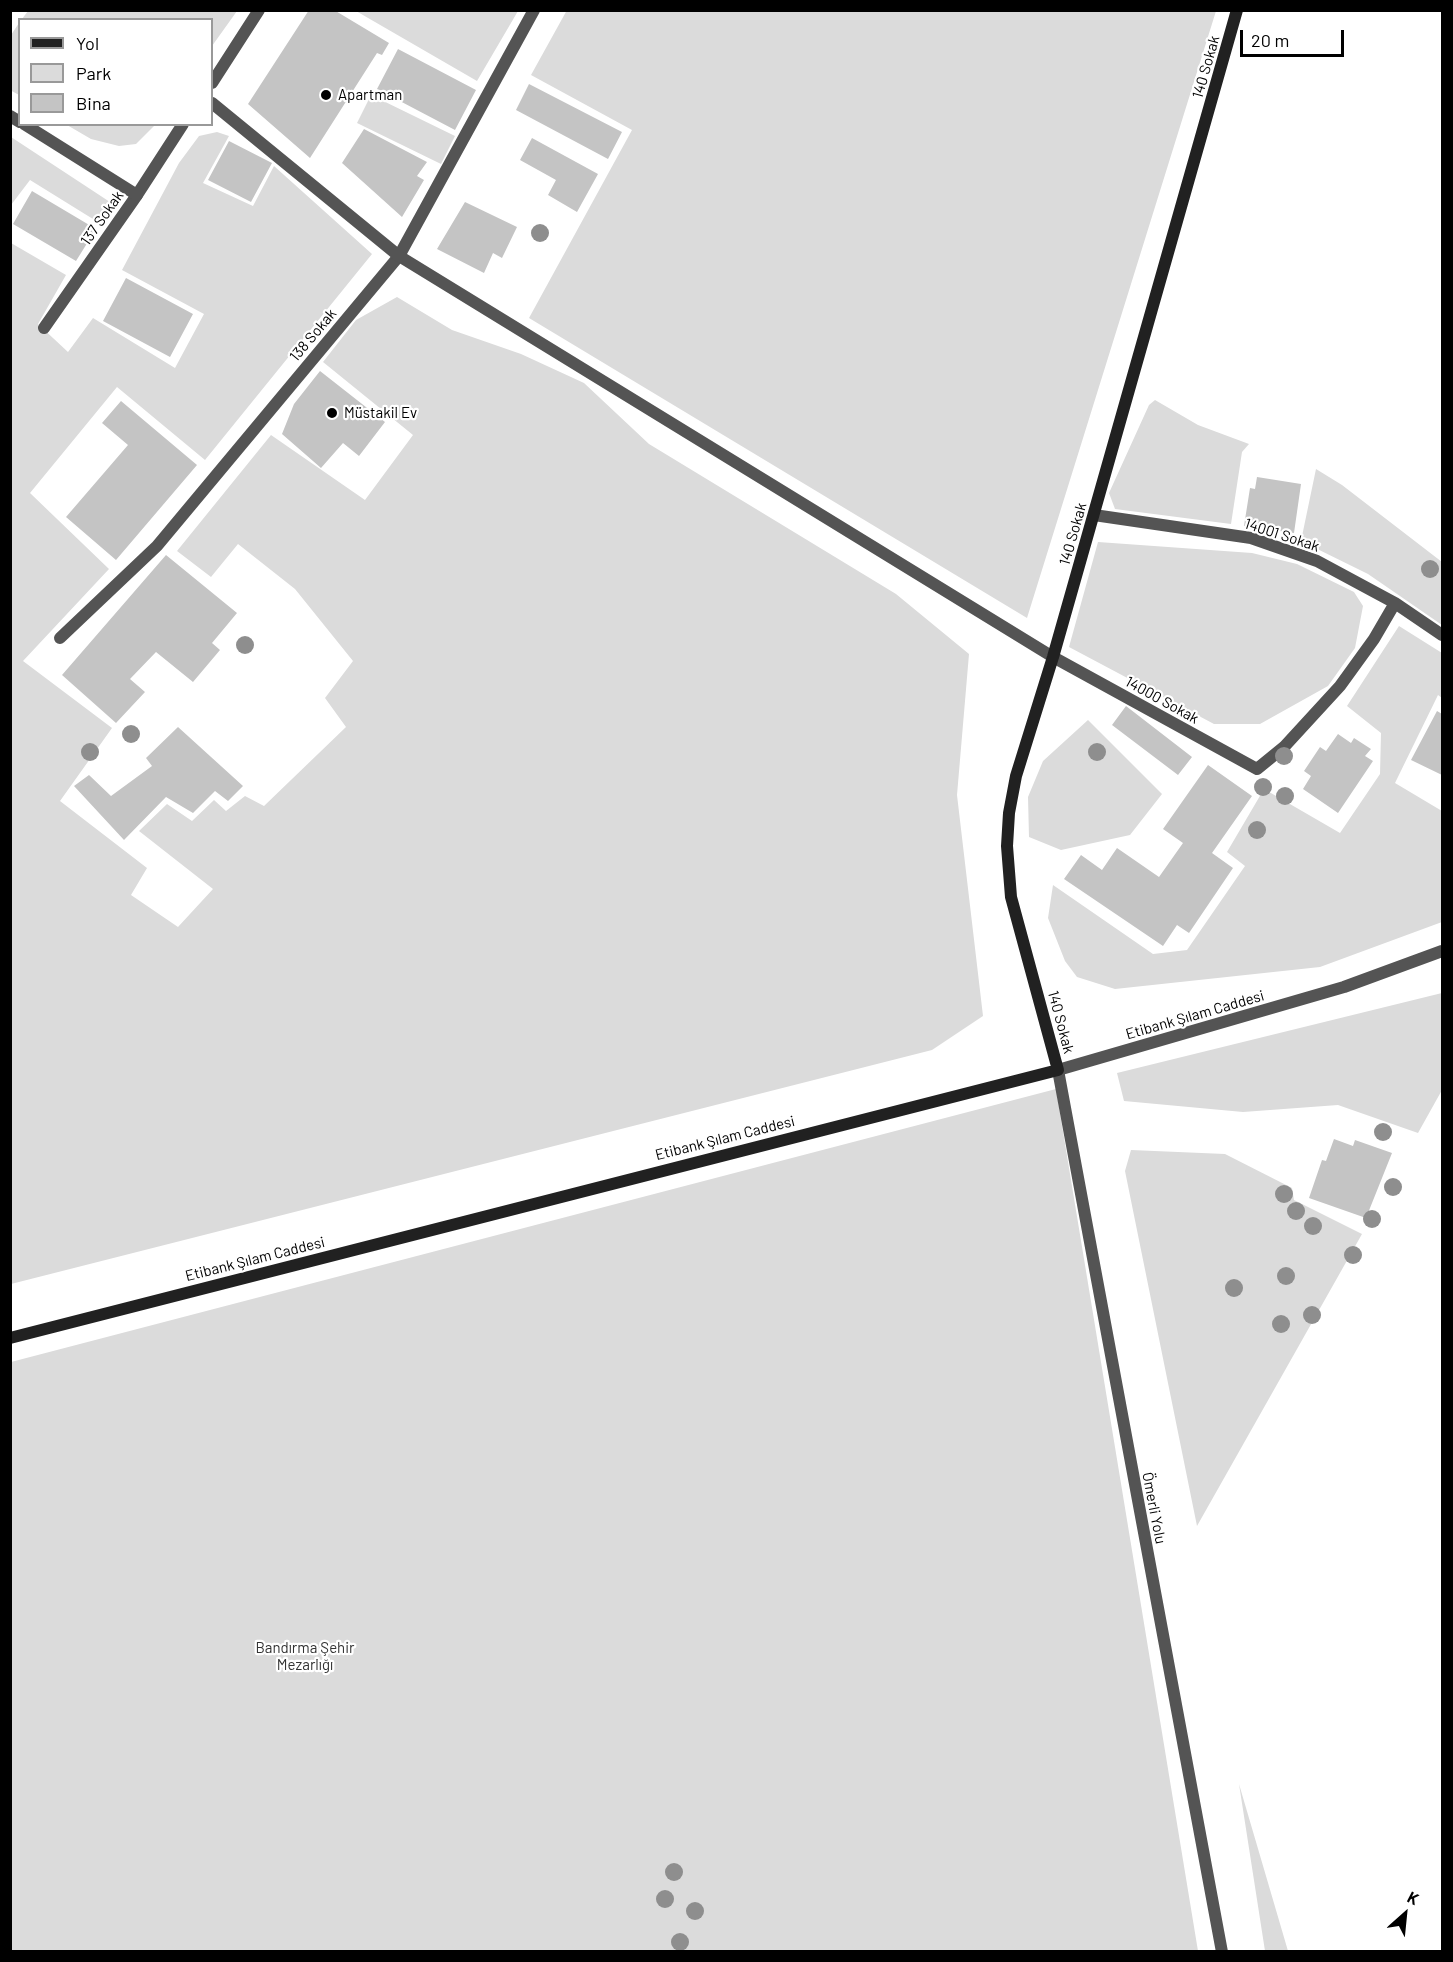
<!DOCTYPE html>
<html>
<head>
<meta charset="utf-8">
<style>
	body { margin:0 }
	#map { position:relative; width:1453px; height:1962px; overflow:hidden; background:#fff; font-family:Barlow,sans-serif }
	canvas { display:block }
	.frame { position:absolute; inset:0; border:12px solid #000; pointer-events:none }
	.legend { position:absolute; left:18px; top:18px; width:195px; height:108px; box-sizing:border-box; background:#fff; border:2px solid #999; margin:0; padding:8px 10px; list-style:none; font-size:18px; color:#000 }
	.legend li { display:flex; align-items:center; gap:12px; height:30px }
	.legend b { width:30px; border:2px solid #999 }
	.north { position:absolute; left:1375px; top:1884px; width:60px; height:60px; -webkit-text-stroke:4px #fff; paint-order:stroke; rotate:27deg; font-size:16px; font-weight:700; line-height:24px; text-align:center; color:#000 }
	.north::after { content:''; display:block; margin:auto; width:21px; height:27px; background:#000; clip-path:polygon(50% 0,100% 100%,50% 72%,0 100%) }
	.scale { position:absolute; left:1240px; top:30px; width:104px; height:27px; box-sizing:border-box; border:3px solid #000; border-top:0; padding-left:8px; font-size:18px; line-height:21px; white-space:nowrap; color:#000; -webkit-text-stroke:4px #fff; paint-order:stroke }
</style>
</head>
<body>
<div id="map">
<canvas width="1453" height="1962"></canvas>
<div class="frame"></div>
<ul class="legend">
<li><b style="height:8px;background:#212121"></b>Yol</li>
<li><b style="height:16px;background:#dbdbdb"></b>Park</li>
<li><b style="height:16px;background:#c4c4c4"></b>Bina</li>
</ul>
<div class="north">K</div>
<div class="scale">20 m</div>
</div>
<script>
const c = document.querySelector('canvas').getContext('2d');
c.lineJoin = 'round';
function paint(path, color) {
  c.fillStyle = color;
  c.fill(path, 'evenodd');
}
function poly(rows) {
  const path = new Path2D();
  for (const r of rows) {
    path.moveTo(r[0], r[1]);
    for (let i = 2; i < r.length; i += 2) path.lineTo(r[i], r[i + 1]);
  }
  return path;
}
function stroke(path, color, width, dash) {
  c.strokeStyle = color;
  c.lineWidth = width;
  c.lineCap = dash ? 'butt' : 'round';
  c.setLineDash(dash || []);
  c.stroke(path);
}
function drawText(font, color, halo, rows, align = 'center') {
  c.font = font + ' Barlow,sans-serif';
  c.lineWidth = 4.5;
  c.setLineDash([]);
  c.textBaseline = 'middle';
  c.strokeStyle = halo;
  c.fillStyle = color;
  for (const [text, x, y, turn = 0] of rows) {
    c.save();
    c.translate(x, y);
    c.rotate((+turn || 0) * Math.PI / 180);
    c.textAlign = isNaN(turn) ? turn : align;
    if (halo) c.strokeText(text, 0, 0);
    c.fillText(text, 0, 0);
    c.restore();
  }
}
paint(poly([
	[567,10,1216,11,1027,618,529,318,632,130,531,75],
	[28,11,237,10,237,11,212,46,212,20,22,19],
	[356,11,518,11,477,81],
	[19,23,19,95,10,90,11,35],
	[371,95,455,136,441,164,357,123],
	[67,125,155,125,136,144,119,146,91,139],
	[217,132,229,136,203,183,253,206,274,166,372,254,205,460,117,387,30,493,109,569,23,661,112,728,60,801,147,868,131,895,178,927,213,889,139,831,167,804,192,821,214,800,226,811,245,796,264,806,346,727,325,698,353,661,295,589,238,544,211,577,177,551,271,435,365,500,413,435,323,362,356,320,397,297,452,330,521,354,584,383,649,444,896,594,969,654,957,795,983,1016,932,1050,11,1284,11,243,66,275,38,324,68,352,93,318,175,368,204,314,122,270,179,163,199,136],
	[11,137,113,204,101,224,30,180,11,205],
	[1155,400,1198,425,1249,444,1242,452,1231,524,1115,509,1109,493,1149,405],
	[1316,469,1342,485,1442,562,1442,625,1368,574,1301,541],
	[1098,542,1252,553,1297,564,1354,592,1363,606,1355,648,1328,686,1260,724,1214,724,1069,647],
	[1399,626,1442,653,1442,698,1438,695,1395,783,1442,811,1442,922,1320,967,1115,989,1077,977,1065,961,1048,918,1053,885,1153,954,1187,950,1245,866,1227,852,1264,789,1340,833,1380,774,1381,733,1347,706],
	[1088,720,1162,794,1130,835,1061,850,1029,837,1028,797,1043,761],
	[1442,993,1442,1090,1418,1133,1338,1105,1243,1112,1124,1101,1117,1073],
	[1056,1089,1198,1951,11,1952,11,1362],
	[1131,1150,1225,1154,1292,1188,1294,1200,1362,1234,1197,1526,1125,1171],
	[1239,1784,1288,1951,1265,1951]
]), '#dbdbdb');
paint(poly([
	[309,10,334,10,389,43,382,55,377,53,310,158,248,104],
	[398,49,476,90,455,130,377,89],
	[529,84,622,132,608,159,516,110],
	[364,129,427,162,417,176,424,180,402,217,342,163],
	[532,138,598,174,577,212,548,195,556,180,520,160],
	[229,141,272,163,251,202,208,180],
	[32,191,96,229,76,261,13,224],
	[465,202,517,227,502,258,493,253,484,273,437,249],
	[126,278,193,314,170,357,103,321],
	[320,371,385,422,359,456,343,443,321,468,282,434,294,404],
	[121,401,197,465,116,560,66,517,128,445,102,423],
	[1257,477,1301,484,1294,533,1244,526,1250,488,1255,489],
	[166,555,237,613,212,643,220,650,193,682,156,652,130,679,145,692,116,723,62,675],
	[1126,706,1192,757,1178,775,1112,725],
	[1437,711,1442,714,1442,775,1411,760],
	[178,727,243,786,228,801,215,791,193,813,166,797,124,840,74,786,89,775,111,796,152,766,146,758],
	[1338,734,1351,743,1354,738,1371,749,1365,756,1373,761,1338,813,1303,789,1311,776,1304,771,1320,747,1326,751],
	[1208,765,1252,796,1212,853,1233,868,1189,933,1177,925,1163,946,1064,879,1081,855,1102,870,1117,848,1159,877,1183,843,1163,829],
	[1334,1139,1353,1146,1355,1140,1392,1153,1366,1218,1309,1198,1322,1160,1326,1161]
]), '#c4c4c4');
stroke(poly([
	[212,83,259,10],
	[44,328,137,195],
	[1094,515,1251,538,1317,561,1395,603,1442,635],
	[60,638,157,546,399,256,534,10],
	[1053,657,1257,769,1284,747,1340,686,1374,639,1395,603]
]), '#545454', 12);
stroke(poly([
	[212,103,399,256,1053,657],
	[10,116,20,122],
	[24,124,137,195,183,124]
]), '#545454', 12);
stroke(poly([
	[1222,1952,1058,1070,1344,987,1442,951]
]), '#545454', 12);
stroke(poly([
	[10,1338,1058,1070,1011,897,1007,846,1009,813,1016,776,1053,657,1237,10]
]), '#212121', 12);
c.fillStyle = '#8e8e8e';
for (const [x, y] of [
	[540,233],
	[1430,569],
	[245,645],
	[131,734],
	[90,752],
	[1097,752],
	[1284,756],
	[1263,787],
	[1285,796],
	[1257,830],
	[1383,1132],
	[1393,1187],
	[1284,1194],
	[1296,1211],
	[1372,1219],
	[1313,1226],
	[1353,1255],
	[1286,1276],
	[1234,1288],
	[1312,1315],
	[1281,1324],
	[674,1872],
	[665,1899],
	[695,1911],
	[680,1942]
]) {
  c.beginPath();
  c.arc(x, y, 9, 0, 2 * Math.PI);
  c.fill();
}
for (const [x, y, r, color] of [
	[326,95,6,"#000"],
	[332,413,6,"#000"]
]) {
  const dot = new Path2D();
  dot.arc(x, y, r, 0, 2 * Math.PI);
  c.fillStyle = color;
  c.fill(dot);
  stroke(dot, '#fff', 2);
}
drawText('15px', '#000', '#fff', [
	["140 Sokak",1206,67,-74],
	["137 Sokak",102,218,-55],
	["138 Sokak",313,335,-50],
	["140 Sokak",1073,534,-74],
	["14001 Sokak",1282,535,18],
	["14000 Sokak",1162,700,29],
	["Etibank Şılam Caddesi",1195,1015,-16],
	["140 Sokak",1061,1022,75],
	["Etibank Şılam Caddesi",725,1138,-14],
	["Etibank Şılam Caddesi",255,1259,-14],
	["Ömerli Yolu",1154,1508,79]
]);
drawText('15px', '#000', '#fff', [
	["Apartman",338,95],
	["Müstakil Ev",344,413]
], 'left');
drawText('15px', '#323232', '#fff', [
	["Bandırma Şehir",305,1648],
	["Mezarlığı",305,1665]
]);
</script>
</body>
</html>
